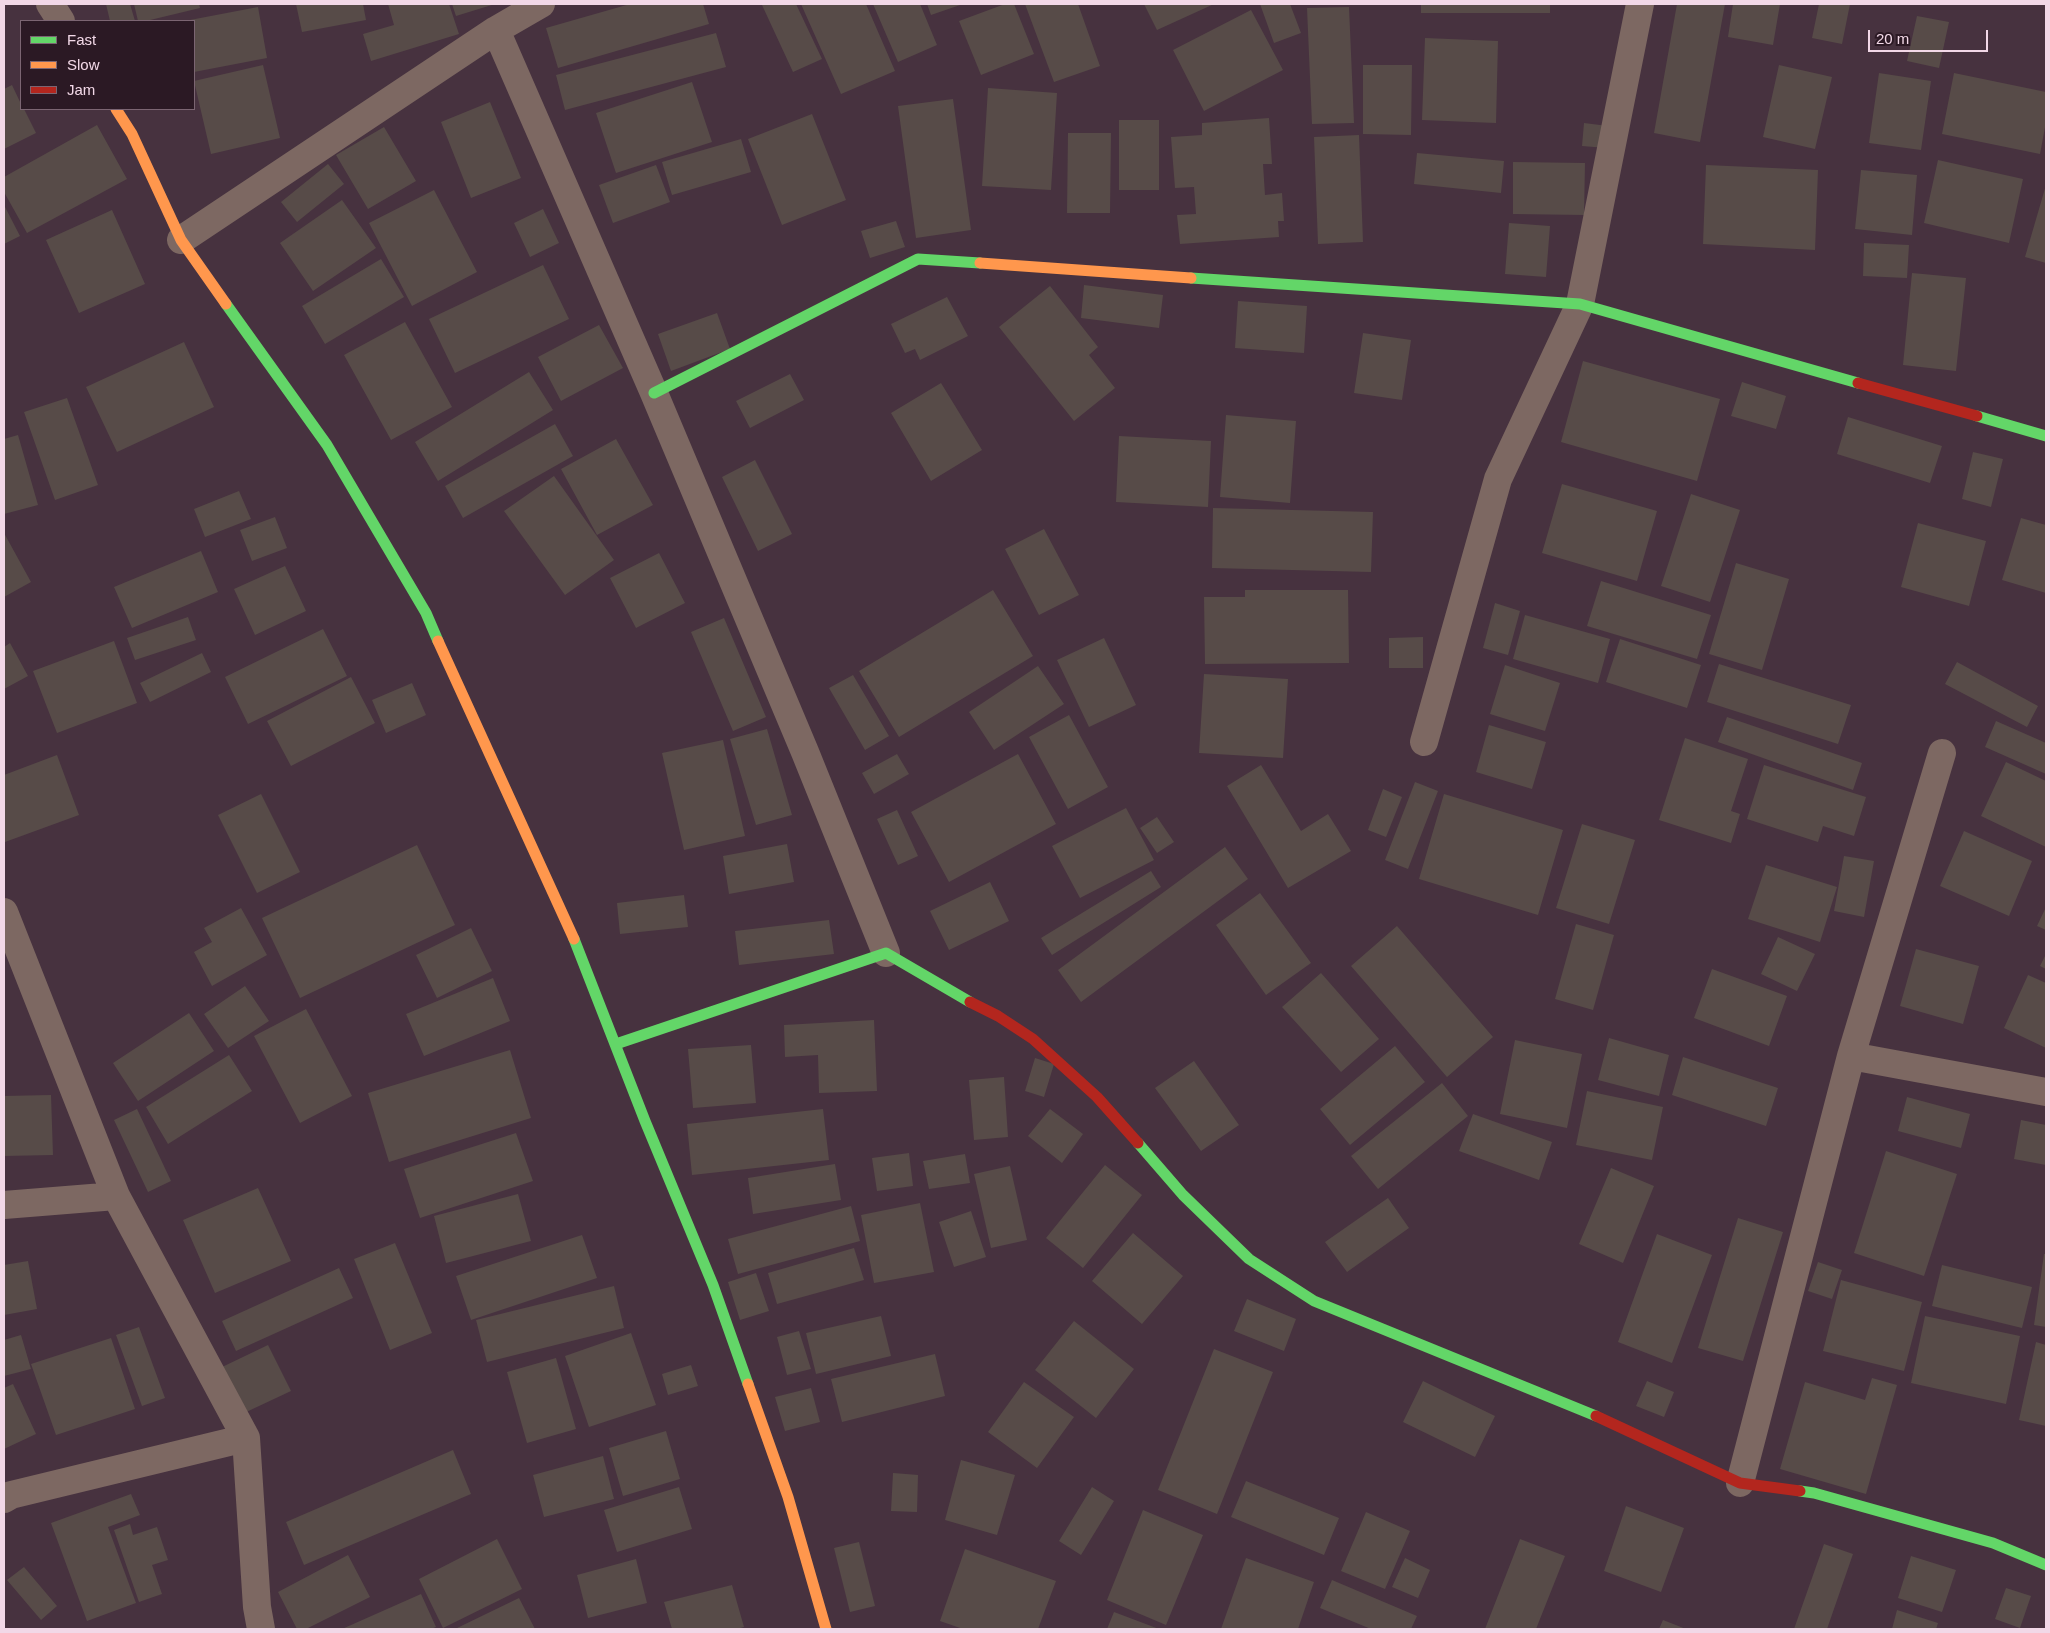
<!DOCTYPE html>
<html>
<head>
<meta charset="utf-8">
<style>
	body { margin:0 }
	#map { position:relative; width:2050px; height:1633px; overflow:hidden; background:#47323f; font-family:Helvetica,sans-serif }
	canvas { display:block }
	.frame { position:absolute; inset:0; border:5px solid #f2d8e7; pointer-events:none }
	.legend { position:absolute; left:20px; top:20px; width:175px; height:90px; box-sizing:border-box; background:#2b1924; border:1px solid #7b6572; margin:0; padding:6px 9px; list-style:none; font-size:15px; color:#f2d8e7 }
	.legend li { display:flex; align-items:center; gap:10px; height:25px }
	.legend b { width:25px; border:1px solid #7b6572 }
	.scale { position:absolute; left:1868px; top:30px; width:120px; height:22px; box-sizing:border-box; border:2px solid #f2d8e7; border-top:0; padding-left:6px; font-size:15px; line-height:18px; white-space:nowrap; color:#f2d8e7; -webkit-text-stroke:4px #2b1924; paint-order:stroke }
</style>
</head>
<body>
<div id="map">
<canvas width="2050" height="1633"></canvas>
<div class="frame"></div>
<ul class="legend">
<li><b style="height:6px;background:#63d668"></b>Fast</li>
<li><b style="height:6px;background:#ff974d"></b>Slow</li>
<li><b style="height:6px;background:#b3261e"></b>Jam</li>
</ul>
<div class="scale">20 m</div>
</div>
<script>
const c = document.querySelector('canvas').getContext('2d');
c.lineJoin = 'round';
function paint(path, color) {
  c.fillStyle = color;
  c.fill(path, 'evenodd');
}
function poly(rows) {
  const path = new Path2D();
  for (const r of rows) {
    path.moveTo(r[0], r[1]);
    for (let i = 2; i < r.length; i += 2) path.lineTo(r[i], r[i + 1]);
  }
  return path;
}
function stroke(path, color, width, dash) {
  c.strokeStyle = color;
  c.lineWidth = width;
  c.lineCap = dash ? 'butt' : 'round';
  c.setLineDash(dash || []);
  c.stroke(path);
}
paint(poly([
	[106,4,130,4,135,21,110,21],
	[134,4,199,4,200,8,146,21,138,21],
	[296,4,363,4,366,20,302,32],
	[388,4,449,4,459,34,371,61,363,34,394,25],
	[452,4,495,4,456,16],
	[630,4,703,4,709,24,558,68,546,28],
	[764,4,796,4,822,59,793,72,762,5],
	[801,4,866,4,895,71,841,94],
	[873,4,920,4,937,45,898,62],
	[927,4,963,4,931,15],
	[1005,4,1014,4,1034,54,981,75,959,21],
	[1025,4,1078,4,1100,66,1054,82],
	[1144,4,1214,4,1157,30],
	[1260,4,1290,4,1301,33,1274,43],
	[1421,4,1550,4,1550,13,1421,13],
	[1677,4,1725,4,1700,142,1654,133],
	[1733,4,1780,4,1773,45,1728,37],
	[1819,4,1850,4,1842,44,1812,38],
	[258,7,267,58,194,72,194,21,190,20],
	[1349,7,1354,123,1312,124,1307,8],
	[1251,10,1283,70,1204,111,1173,50],
	[1917,16,1949,22,1939,68,1907,61],
	[716,33,726,67,565,110,556,75],
	[1425,38,1498,41,1496,123,1422,120],
	[263,65,280,138,211,154,194,81],
	[1363,65,1412,65,1411,135,1363,134],
	[1779,65,1832,77,1815,149,1763,137],
	[1879,73,1931,81,1921,150,1869,143],
	[1954,73,2046,92,2046,122,2040,154,1942,134],
	[692,82,712,142,616,173,596,113],
	[12,85,21,104,21,109,24,109,36,133,4,149,4,89],
	[988,88,1057,93,1051,190,982,186],
	[953,99,971,230,916,238,898,106],
	[490,102,521,178,471,198,441,122],
	[812,114,846,200,782,225,748,139],
	[1269,118,1272,164,1263,164,1265,195,1282,193,1284,221,1278,221,1279,237,1180,244,1177,215,1196,214,1194,187,1175,188,1171,137,1202,135,1202,123],
	[1119,120,1159,120,1159,190,1119,190],
	[1584,123,1608,126,1606,148,1582,146],
	[97,125,127,179,27,233,4,192,4,177],
	[384,127,416,181,368,209,336,155],
	[1068,133,1111,133,1110,213,1067,213],
	[1359,135,1363,242,1318,244,1314,137],
	[741,139,751,172,672,195,662,162],
	[1417,153,1504,161,1501,193,1414,184],
	[1938,160,2023,179,2009,243,1924,223],
	[1513,162,1585,163,1584,215,1513,214],
	[328,164,344,184,297,222,281,202],
	[656,165,670,202,613,223,599,185],
	[1706,165,1818,170,1815,250,1703,244],
	[1861,170,1917,175,1912,235,1855,229],
	[2046,185,2046,263,2025,257],
	[434,190,477,272,412,306,369,223],
	[342,200,376,248,313,291,280,243],
	[4,205,20,236,4,244],
	[543,209,559,243,530,257,514,223],
	[112,210,145,284,79,313,46,240],
	[896,221,905,247,870,258,861,231],
	[1509,223,1550,226,1546,277,1505,274],
	[1864,243,1909,245,1907,278,1863,276],
	[381,259,404,297,325,344,302,306],
	[543,265,569,319,455,373,429,319],
	[1912,273,1966,278,1956,371,1903,365],
	[1084,285,1163,295,1159,328,1081,318],
	[1050,286,1098,347,1089,355,1115,388,1074,421,999,327],
	[947,297,968,336,920,360,915,349,905,353,891,324],
	[1238,301,1307,306,1304,353,1235,348],
	[717,313,730,349,671,371,658,334],
	[405,322,452,407,391,440,344,355],
	[599,325,623,368,561,401,538,357],
	[1363,333,1411,340,1402,400,1354,393],
	[184,342,214,407,117,452,86,387],
	[1583,361,1720,399,1697,481,1561,442],
	[529,372,553,410,438,481,415,442],
	[790,374,804,400,750,428,736,401],
	[1742,382,1786,396,1776,429,1731,416],
	[941,383,982,450,931,481,891,413],
	[67,398,98,485,55,500,24,412],
	[1226,415,1296,421,1290,503,1220,497],
	[1848,417,1942,446,1930,483,1837,454],
	[555,424,573,456,463,518,445,486],
	[18,435,38,505,4,514,4,439],
	[1119,436,1211,441,1208,507,1116,502],
	[616,439,653,505,597,535,561,469],
	[1973,452,2003,459,1991,507,1962,499],
	[755,460,792,534,758,551,722,477],
	[554,476,614,560,565,595,504,511],
	[1562,484,1657,511,1637,581,1542,553],
	[239,491,251,519,205,537,194,509],
	[1691,494,1740,510,1710,602,1661,586],
	[1213,508,1373,512,1371,572,1212,568],
	[275,517,287,548,252,561,240,530],
	[2021,518,2046,525,2046,593,2002,580],
	[1918,523,1986,541,1969,606,1901,587],
	[1044,529,1079,595,1039,615,1005,549],
	[4,533,31,582,4,597],
	[201,551,218,592,132,628,114,587],
	[659,553,685,603,636,628,610,578],
	[1736,563,1789,579,1762,670,1709,654],
	[285,566,306,611,255,635,234,589],
	[1601,581,1711,615,1697,659,1587,626],
	[993,590,1033,656,899,737,859,671],
	[1245,590,1348,590,1349,663,1205,664,1204,597,1245,597],
	[1495,603,1520,611,1508,655,1483,648],
	[1525,615,1610,639,1598,683,1513,659],
	[188,617,196,640,135,660,127,638],
	[724,618,766,717,733,731,691,632],
	[323,629,347,676,248,724,225,677],
	[1423,637,1423,668,1389,668,1389,638],
	[1104,638,1136,705,1089,727,1057,660],
	[1620,639,1701,665,1687,708,1606,682],
	[114,641,137,703,57,733,33,671],
	[10,643,28,676,4,689,4,647],
	[202,653,211,672,150,702,140,683],
	[1957,662,2038,706,2027,727,1945,684],
	[1719,664,1851,705,1838,744,1707,702],
	[1505,665,1560,683,1545,731,1490,714],
	[1038,666,1064,704,994,750,969,712],
	[1204,674,1288,679,1283,758,1199,753],
	[853,675,889,736,865,750,829,688],
	[351,677,375,723,291,766,267,721],
	[412,683,426,715,386,733,372,700],
	[1069,715,1108,787,1068,809,1029,737],
	[1727,717,1862,763,1853,790,1718,742],
	[1996,721,2046,743,2046,774,1985,747],
	[1489,725,1546,742,1532,789,1476,772],
	[767,729,792,815,756,825,730,739],
	[1685,738,1748,759,1731,811,1740,814,1731,843,1659,820],
	[723,740,745,836,684,850,662,753],
	[897,754,909,774,874,794,862,773],
	[1018,754,1056,824,949,882,911,812],
	[57,755,79,815,5,842,4,775],
	[2006,762,2046,781,2046,847,1981,816],
	[1261,765,1301,831,1328,814,1351,851,1288,888,1227,786],
	[1764,765,1866,797,1854,836,1823,826,1818,842,1747,819],
	[1415,782,1438,791,1408,869,1385,860],
	[1383,789,1402,797,1386,837,1368,830],
	[261,794,300,872,257,893,218,815],
	[1444,794,1563,830,1538,915,1419,879],
	[1126,808,1154,860,1080,898,1052,846],
	[897,810,918,856,898,865,877,819],
	[1157,817,1174,842,1157,853,1140,828],
	[1582,824,1635,840,1609,924,1556,908],
	[1964,831,2032,861,2009,916,1940,886],
	[787,844,794,882,729,894,723,856],
	[417,845,455,925,300,998,262,918],
	[1225,847,1248,879,1081,1002,1058,970],
	[1844,856,1874,861,1864,917,1834,911],
	[1766,865,1837,887,1820,942,1748,919],
	[1151,871,1161,887,1052,955,1041,938],
	[990,882,1009,921,949,950,930,911],
	[1260,893,1311,963,1266,995,1216,925],
	[684,895,688,927,620,934,617,903],
	[2046,907,2046,930,2037,926],
	[241,908,267,955,212,986,194,952,212,942,204,928],
	[829,920,834,954,739,965,735,931],
	[1576,924,1614,935,1593,1010,1555,999],
	[1397,926,1493,1037,1447,1077,1351,966],
	[471,928,492,971,437,998,416,955],
	[1778,937,1815,954,1797,991,1761,974],
	[1916,949,1979,966,1963,1024,1900,1006],
	[2046,954,2046,969,2040,966],
	[1712,969,1787,996,1769,1046,1694,1018],
	[1321,973,1379,1039,1341,1072,1282,1007],
	[2028,975,2046,983,2046,1048,2004,1028],
	[493,978,510,1021,424,1056,406,1014],
	[245,986,269,1021,228,1048,204,1014],
	[306,1009,352,1096,300,1123,254,1036],
	[189,1013,214,1051,138,1101,113,1063],
	[874,1020,877,1091,819,1093,818,1055,785,1057,784,1025],
	[1609,1038,1669,1055,1659,1096,1598,1080],
	[1515,1040,1582,1054,1567,1128,1500,1114],
	[751,1045,756,1103,693,1108,688,1049],
	[1395,1046,1425,1082,1350,1145,1320,1109],
	[510,1050,531,1118,389,1162,368,1093],
	[229,1055,252,1091,168,1144,146,1107],
	[1683,1057,1778,1088,1766,1126,1672,1095],
	[1035,1058,1054,1064,1044,1097,1025,1091],
	[1194,1061,1239,1125,1201,1151,1155,1088],
	[1004,1077,1008,1137,974,1140,969,1080],
	[1442,1083,1468,1116,1378,1189,1351,1156],
	[1587,1091,1663,1107,1652,1160,1576,1145],
	[51,1095,53,1155,4,1156,4,1096],
	[1907,1097,1970,1114,1961,1148,1898,1131],
	[137,1109,171,1181,148,1192,114,1120],
	[823,1109,829,1160,692,1175,687,1124],
	[1050,1109,1083,1134,1062,1163,1028,1136],
	[1473,1114,1552,1142,1539,1180,1459,1151],
	[2021,1120,2046,1125,2046,1165,2014,1159],
	[516,1133,533,1181,420,1218,404,1169],
	[1886,1151,1957,1174,1924,1276,1854,1253],
	[909,1153,913,1186,877,1191,872,1158],
	[965,1154,970,1183,929,1189,923,1161],
	[835,1164,841,1200,753,1214,748,1178],
	[1105,1165,1142,1195,1083,1268,1046,1238],
	[1010,1166,1027,1240,991,1248,974,1174],
	[1611,1168,1654,1186,1623,1263,1579,1244],
	[258,1188,291,1261,215,1293,183,1220],
	[518,1194,531,1241,446,1263,434,1216],
	[1388,1198,1409,1228,1347,1272,1325,1242],
	[920,1203,934,1272,874,1283,861,1215],
	[851,1206,860,1241,738,1274,728,1239],
	[971,1211,986,1257,954,1267,939,1222],
	[1738,1218,1783,1232,1743,1361,1698,1348],
	[1133,1233,1183,1276,1142,1324,1092,1281],
	[1657,1234,1712,1255,1672,1363,1618,1342],
	[582,1235,597,1278,471,1320,456,1276],
	[395,1243,432,1333,390,1350,354,1259],
	[854,1248,864,1280,777,1304,768,1273],
	[2044,1254,2046,1254,2046,1327,2034,1325],
	[28,1261,37,1309,4,1315,4,1265],
	[1818,1262,1842,1270,1832,1299,1808,1291],
	[1942,1265,2032,1287,2022,1328,1932,1306],
	[339,1268,353,1298,236,1351,222,1321],
	[756,1273,769,1311,740,1320,728,1282],
	[1841,1280,1922,1302,1904,1371,1823,1351],
	[614,1286,624,1328,487,1362,476,1320],
	[1247,1299,1296,1319,1284,1351,1234,1331],
	[881,1316,891,1356,816,1374,806,1333],
	[1925,1316,2020,1336,2006,1404,1911,1383],
	[1074,1321,1134,1369,1096,1418,1035,1370],
	[139,1327,165,1398,142,1406,116,1335],
	[799,1331,811,1369,787,1375,777,1337],
	[631,1333,656,1405,589,1427,565,1356],
	[21,1335,31,1369,4,1376,4,1340],
	[111,1338,135,1409,56,1435,31,1364],
	[2036,1342,2046,1345,2046,1426,2019,1420],
	[268,1345,291,1391,242,1414,220,1368],
	[1214,1349,1273,1372,1217,1514,1158,1490],
	[935,1354,945,1396,842,1422,831,1379],
	[556,1358,576,1429,527,1443,507,1372],
	[691,1365,698,1386,668,1395,662,1374],
	[1872,1378,1897,1385,1866,1494,1780,1469,1805,1382,1865,1400],
	[1423,1381,1495,1416,1475,1457,1403,1422],
	[1647,1381,1674,1392,1664,1417,1636,1406],
	[1024,1382,1074,1417,1037,1468,988,1432],
	[13,1384,36,1434,4,1449,4,1388],
	[811,1388,820,1422,785,1431,775,1397],
	[666,1431,680,1479,623,1496,609,1448],
	[453,1450,471,1494,304,1565,286,1522],
	[603,1456,614,1499,544,1517,533,1475],
	[961,1460,1015,1475,997,1535,945,1520],
	[893,1473,918,1475,917,1512,891,1511],
	[1246,1481,1339,1518,1324,1555,1231,1517],
	[679,1487,692,1529,617,1552,604,1510],
	[1092,1487,1114,1501,1081,1555,1059,1541],
	[131,1494,140,1515,108,1527,136,1603,87,1621,51,1523],
	[1626,1506,1684,1528,1661,1592,1604,1571],
	[1143,1510,1203,1535,1166,1625,1107,1600],
	[1366,1512,1410,1531,1385,1589,1341,1571],
	[130,1524,133,1535,157,1527,168,1560,152,1565,162,1594,139,1602,114,1530],
	[497,1539,522,1589,443,1628,419,1579],
	[1520,1539,1565,1556,1536,1629,1485,1629],
	[859,1542,875,1606,850,1612,834,1548],
	[1824,1544,1853,1554,1827,1629,1794,1629],
	[965,1549,1056,1581,1038,1629,963,1629,940,1621],
	[348,1555,370,1597,306,1629,297,1629,278,1592],
	[1911,1556,1956,1570,1942,1612,1898,1598],
	[1246,1558,1314,1582,1298,1629,1221,1629],
	[1405,1558,1430,1570,1418,1598,1392,1587],
	[636,1559,647,1603,588,1618,577,1575],
	[24,1567,57,1606,41,1620,7,1580],
	[1332,1580,1417,1616,1411,1629,1371,1629,1320,1608],
	[732,1585,744,1627,737,1629,672,1629,664,1602],
	[2006,1588,2031,1596,2020,1628,1995,1619],
	[421,1594,436,1627,431,1629,342,1629],
	[519,1598,535,1629,455,1629],
	[1897,1610,1938,1623,1936,1629,1892,1629],
	[1114,1612,1159,1629,1107,1629],
	[1663,1620,1686,1629,1659,1629]
]), '#574b48');
stroke(poly([
	[50,4,61,21],
	[496,30,654,393,805,752,886,953],
	[181,240,496,30,541,4],
	[1424,742,1498,479,1580,304,1640,4],
	[4,912,116,1196,246,1438,257,1607,261,1629],
	[1851,1056,2046,1092],
	[4,1205,116,1196],
	[1740,1483,1851,1056,1942,753],
	[4,1499,11,1495,246,1438]
]), '#7d6862', 28);
stroke(poly([
	[1191,278,1580,304,1858,383],
	[226,304,327,445,426,613,438,641],
	[654,393,918,259,980,263],
	[1977,416,2046,436],
	[574,939,645,1121,713,1285,748,1384],
	[616,1044,886,953,970,1002],
	[1138,1143,1183,1195,1249,1259,1314,1301,1596,1416],
	[1800,1491,1814,1493,1993,1543,2046,1565]
]), '#63d668', 11);
stroke(poly([
	[116,109,132,134,181,240,226,304],
	[980,263,1191,278],
	[438,641,574,939],
	[748,1384,788,1497,826,1629]
]), '#ff974d', 11);
stroke(poly([
	[1858,383,1977,416],
	[970,1002,998,1016,1033,1039,1097,1097,1138,1143],
	[1596,1416,1740,1483,1800,1491]
]), '#b3261e', 11);
</script>
</body>
</html>
